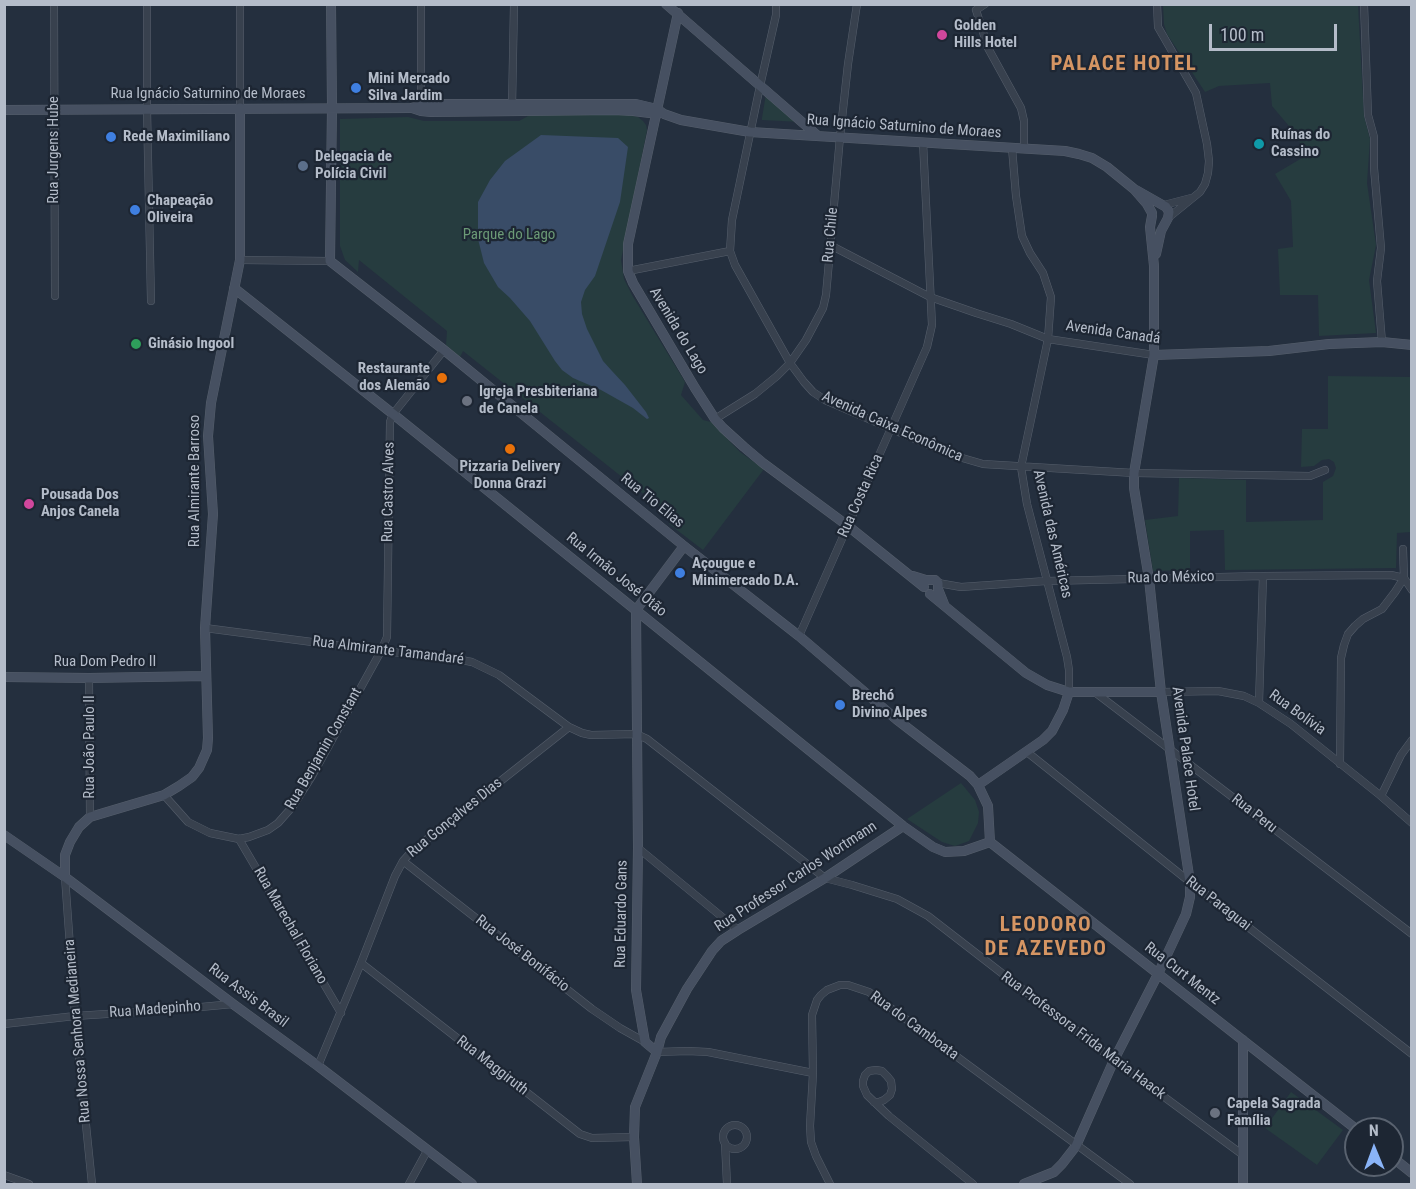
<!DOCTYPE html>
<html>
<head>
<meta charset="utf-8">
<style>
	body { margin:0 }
	#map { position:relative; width:1416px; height:1189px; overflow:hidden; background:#242f3e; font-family:"Roboto Condensed",sans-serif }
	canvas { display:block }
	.frame { position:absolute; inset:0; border:6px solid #b4bcc9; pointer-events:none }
	.north { position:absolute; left:1344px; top:1117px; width:60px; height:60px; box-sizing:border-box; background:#1d2633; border:2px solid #59626f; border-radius:50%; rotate:359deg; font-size:16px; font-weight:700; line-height:24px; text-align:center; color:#b4bcc9 }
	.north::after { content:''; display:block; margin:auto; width:21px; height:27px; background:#8ab4f8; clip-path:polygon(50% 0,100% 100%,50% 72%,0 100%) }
	.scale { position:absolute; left:1209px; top:24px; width:128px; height:27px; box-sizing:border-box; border:3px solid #b4bcc9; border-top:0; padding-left:8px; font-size:18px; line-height:21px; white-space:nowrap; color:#b4bcc9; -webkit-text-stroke:4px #1d2633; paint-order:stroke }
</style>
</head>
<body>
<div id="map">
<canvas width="1416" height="1189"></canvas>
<div class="frame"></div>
<div class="north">N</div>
<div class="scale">100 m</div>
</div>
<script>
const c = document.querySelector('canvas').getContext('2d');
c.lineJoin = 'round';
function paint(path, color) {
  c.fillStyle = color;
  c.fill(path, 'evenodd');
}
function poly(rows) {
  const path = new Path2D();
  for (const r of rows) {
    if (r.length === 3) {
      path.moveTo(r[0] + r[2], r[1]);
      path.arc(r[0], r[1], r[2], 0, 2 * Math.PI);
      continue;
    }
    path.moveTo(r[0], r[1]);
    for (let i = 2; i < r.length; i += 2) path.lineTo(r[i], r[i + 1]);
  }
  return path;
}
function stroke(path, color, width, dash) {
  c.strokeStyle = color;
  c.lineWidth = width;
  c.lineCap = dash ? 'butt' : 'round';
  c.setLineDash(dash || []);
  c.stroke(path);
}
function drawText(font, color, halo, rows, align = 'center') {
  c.font = font + ' "Roboto Condensed",sans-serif';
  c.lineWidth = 4.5;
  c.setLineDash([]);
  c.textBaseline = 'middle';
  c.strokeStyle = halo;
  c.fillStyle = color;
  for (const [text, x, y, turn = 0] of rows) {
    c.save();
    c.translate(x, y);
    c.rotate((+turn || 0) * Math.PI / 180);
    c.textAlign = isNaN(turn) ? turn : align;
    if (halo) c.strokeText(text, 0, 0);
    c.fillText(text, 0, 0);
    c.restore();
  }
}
paint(poly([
	[1163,5,1358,5,1364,116,1370,139,1367,183,1376,245,1369,280,1376,333,1319,336,1318,295,1280,295,1278,249,1293,247,1291,201,1275,174,1307,155,1294,132,1272,106,1270,83,1219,86,1205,92,1167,34,1164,24],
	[766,94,801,122,762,120,762,118],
	[530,115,629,115,638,117,643,121,646,125,647,130,621,260,624,279,632,295,685,382,681,395,703,420,711,422,740,452,764,469,703,550,669,524,670,515,463,351,460,357,446,345,447,331,359,260,358,272,345,260,340,246,340,119,408,117,424,121,519,121],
	[1328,376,1411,377,1411,532,1397,533,1396,568,1225,570,1224,530,1190,531,1190,570,1153,571,1145,520,1178,516,1179,478,1246,480,1246,522,1323,520,1323,482,1333,476,1336,468,1334,462,1329,459,1322,460,1314,466,1301,467,1302,429,1328,429],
	[961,783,975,800,979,812,978,823,969,841,955,846,942,842,907,819],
	[1291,1092,1343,1130,1317,1165,1265,1128]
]), '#263c3f');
paint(poly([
	[541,135,618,138,628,147,620,202,595,276,585,290,581,302,582,314,587,329,603,361,612,371,625,385,646,412,649,418,647,419,633,408,601,390,573,378,562,370,555,361,530,321,510,298,498,287,484,263,478,239,478,202,490,180,505,161]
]), '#394c67');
const street = poly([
	[54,4,55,296],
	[147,4,147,109,151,301],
	[776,4,776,15,760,86,732,220,730,251,735,265,790,363,804,382,813,392,825,400,952,455,983,464,1134,473,1310,476,1325,470],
	[1157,4,1158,27,1196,93,1207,144,1209,161,1208,173,1205,184,1200,192,1168,218],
	[1364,4,1368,115,1374,137,1374,168,1381,248,1377,281,1382,342],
	[976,10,988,48,1021,108,1024,121,1024,149],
	[976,10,985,4],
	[512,107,514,4],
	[240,108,240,4],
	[421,110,421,4],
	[1012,148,1016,196,1022,236,1030,253,1043,273,1051,297,1048,339,1021,467,1027,504,1067,657,1069,670,1069,692],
	[1164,205,1191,198],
	[830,245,930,297,976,313,1011,324,1048,339,1154,355],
	[240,260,330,261],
	[628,271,730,251],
	[715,419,755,394,777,376,790,363,806,340,823,308,826,295,840,137,848,64,857,4],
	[1404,578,1412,590],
	[938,583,961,587,1046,581,1263,576,1391,575,1404,578],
	[205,628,381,651,445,657,472,662,499,675,569,727,582,733,591,735,636,734,647,739,825,878,852,885,897,899,928,916,1114,1060,1243,1155],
	[799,636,927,347,932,325,923,142],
	[89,678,90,817],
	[1161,692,1218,691,1244,696,1259,703,1291,724,1381,796,1412,823],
	[1096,693,1412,934],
	[1259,703,1263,576],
	[1027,752,1190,882,1412,1054],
	[1340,764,1341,658,1344,645,1348,634,1355,626,1363,619,1382,609,1395,592,1404,578,1403,549],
	[164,795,188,822,210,833,239,839,249,837,268,830,278,823,293,806,312,776,381,651,387,637,390,422,393,414,444,350],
	[1381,796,1401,755,1412,740],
	[239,839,341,1013],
	[638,848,738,930],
	[403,861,592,1009,620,1028,645,1042],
	[65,877,75,1016,92,1184],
	[361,963,580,1134,592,1138,634,1137],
	[4,1024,75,1016,169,1010,233,1004],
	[657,1052,688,1051,708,1052,813,1073],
	[318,1066,361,963,395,876,403,861,412,851,569,727],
	[874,1102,879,1102,884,1100,890,1095,892,1089,891,1081,887,1076,882,1071,876,1070,869,1071,865,1075,863,1081,863,1086,867,1095,889,1116,973,1184],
	[735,1137,12],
	[725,1143,727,1184],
	[4,1175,29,1184],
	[409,1184,427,1151],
	[830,1184,816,1156,811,1142,810,1126,813,1073,812,1015,817,1000,821,995,827,990,840,985,848,985,869,992,1130,1184]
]);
const secondary = poly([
	[331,4,332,107,330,261,444,350,684,546,799,636,896,719,970,776,978,785,988,806,990,842],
	[666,4,818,136],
	[678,13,628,244,628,271,633,283,695,388,715,419,723,428,744,447,763,463,848,526,924,587],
	[412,108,421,111,431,112,614,110,633,111,658,114],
	[4,110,411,108,421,105,432,104,636,104,657,109,664,114,681,120,750,132,1065,151,1079,154,1092,158,1107,167,1134,189,1147,204,1152,213],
	[1136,190,1166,207,1169,212,1168,218,1161,231,1156,254],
	[234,288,393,414,903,826,933,847,945,852,964,851,990,842],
	[1154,355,1269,351,1329,344,1382,342,1412,345],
	[913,576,926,580,935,580,938,583,938,589,944,604],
	[930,594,1026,673,1047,685,1069,692,1161,692],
	[636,610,638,848,636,990,645,1042,657,1052],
	[636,610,684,546],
	[4,677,89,678,206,676],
	[978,785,1043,740,1052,731,1063,710,1069,692],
	[4,835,65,877,233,1004,318,1066,472,1184],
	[990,842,1356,1129],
	[65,877,65,855,70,842,79,827,90,817,164,795,179,786,192,777,199,768,207,750,208,738,205,628,213,514,208,436,211,403,240,260,240,108],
	[1243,1040,1243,1184],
	[1392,1157,1412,1173],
	[637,1184,634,1137,635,1107,657,1052,661,1037,687,989,712,951,721,941,738,930,825,878,903,826],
	[1024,1184,1054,1172,1062,1164,1076,1146,1114,1060,1158,974,1186,914,1190,897,1190,882,1161,692,1149,579,1134,488,1134,473,1154,355,1154,266,1150,227,1152,216]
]);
stroke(street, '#565f6c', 8);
stroke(secondary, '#565f6c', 10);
stroke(street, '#38414e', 7);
stroke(secondary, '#465061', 9);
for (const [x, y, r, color] of [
	[942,35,6,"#d1479c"],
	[356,88,6,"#3f7fe0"],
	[111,137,6,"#3f7fe0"],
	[1259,144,6,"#0f9aa8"],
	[303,166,6,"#5c6f8a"],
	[135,210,6,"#3f7fe0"],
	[136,344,6,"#2e9e5b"],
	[442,378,6,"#e8710a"],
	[467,401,6,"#6b7280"],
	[510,449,6,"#e8710a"],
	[29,504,6,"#d1479c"],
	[680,573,6,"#3f7fe0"],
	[840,705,6,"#3f7fe0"],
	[1215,1113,6,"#6b7280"]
]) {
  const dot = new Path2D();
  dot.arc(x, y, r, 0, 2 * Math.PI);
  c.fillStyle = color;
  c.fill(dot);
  stroke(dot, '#1d2633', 2);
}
drawText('bold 15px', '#b4bcc9', '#1d2633', [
	["Golden",954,26],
	["Hills Hotel",954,43],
	["Mini Mercado",368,79],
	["Silva Jardim",368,96],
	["Ruínas do",1271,135],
	["Cassino",1271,152],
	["Rede Maximiliano",123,137],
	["Delegacia de",315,157],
	["Polícia Civil",315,174],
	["Chapeação",147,201],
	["Oliveira",147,218],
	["Ginásio Ingool",148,344],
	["Restaurante",430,369,"right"],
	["dos Alemão",430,386,"right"],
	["Igreja Presbiteriana",479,392],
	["de Canela",479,409],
	["Pizzaria Delivery",510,467,"center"],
	["Donna Grazi",510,484,"center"],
	["Pousada Dos",41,495],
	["Anjos Canela",41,512],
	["Açougue e",692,564],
	["Minimercado D.A.",692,581],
	["Brechó",852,696],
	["Divino Alpes",852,713],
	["Capela Sagrada",1227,1104],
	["Família",1227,1121]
], 'left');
drawText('15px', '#b4bcc9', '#1d2633', [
	["Rua Ignácio Saturnino de Moraes",208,94],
	["Rua Ignácio Saturnino de Moraes",904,127,4],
	["Rua Jurgens Hube",54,150,-90],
	["Rua Chile",831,235,-85],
	["Avenida do Lago",678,331,59],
	["Avenida Canadá",1113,333,8],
	["Avenida Caixa Econômica",892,427,24],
	["Rua Almirante Barroso",195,481,-90],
	["Rua Castro Alves",389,492,-89],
	["Rua Costa Rica",861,496,-66],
	["Rua Tio Elias",652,501,39],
	["Avenida das Américas",1052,534,77],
	["Rua Irmão José Otão",616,575,39],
	["Rua do México",1171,578,-1],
	["Rua Almirante Tamandaré",388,651,7],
	["Rua Dom Pedro II",105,662],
	["Rua Bolívia",1297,713,36],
	["Rua João Paulo II",90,747,-90],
	["Rua Benjamin Constant",324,749,-60],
	["Avenida Palace Hotel",1185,749,82],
	["Rua Peru",1254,814,38],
	["Rua Gonçalves Dias",455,818,-39],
	["Rua Professor Carlos Wortmann",796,877,-33],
	["Rua Paraguai",1218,904,38],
	["Rua Eduardo Gans",622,914,-89],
	["Rua Marechal Floriano",290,926,60],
	["Rua José Bonifácio",522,954,38],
	["Rua Curt Mentz",1182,974,38],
	["Rua Assis Brasil",248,996,37],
	["Rua Madepinho",155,1010,-4],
	["Rua do Camboata",914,1026,36],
	["Rua Nossa Senhora Medianeira",78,1031,-95],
	["Rua Professora Frida Maria Haack",1083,1036,37],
	["Rua Maggiruth",492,1066,38]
]);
drawText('15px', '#6b9a76', '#1d2633', [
	["Parque do Lago",509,235]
]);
c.letterSpacing = '1.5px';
drawText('bold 21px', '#d59563', '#1d2633', [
	["PALACE HOTEL",1124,65],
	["LEODORO",1046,926],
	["DE AZEVEDO",1046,950]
]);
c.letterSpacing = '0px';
</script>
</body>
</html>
